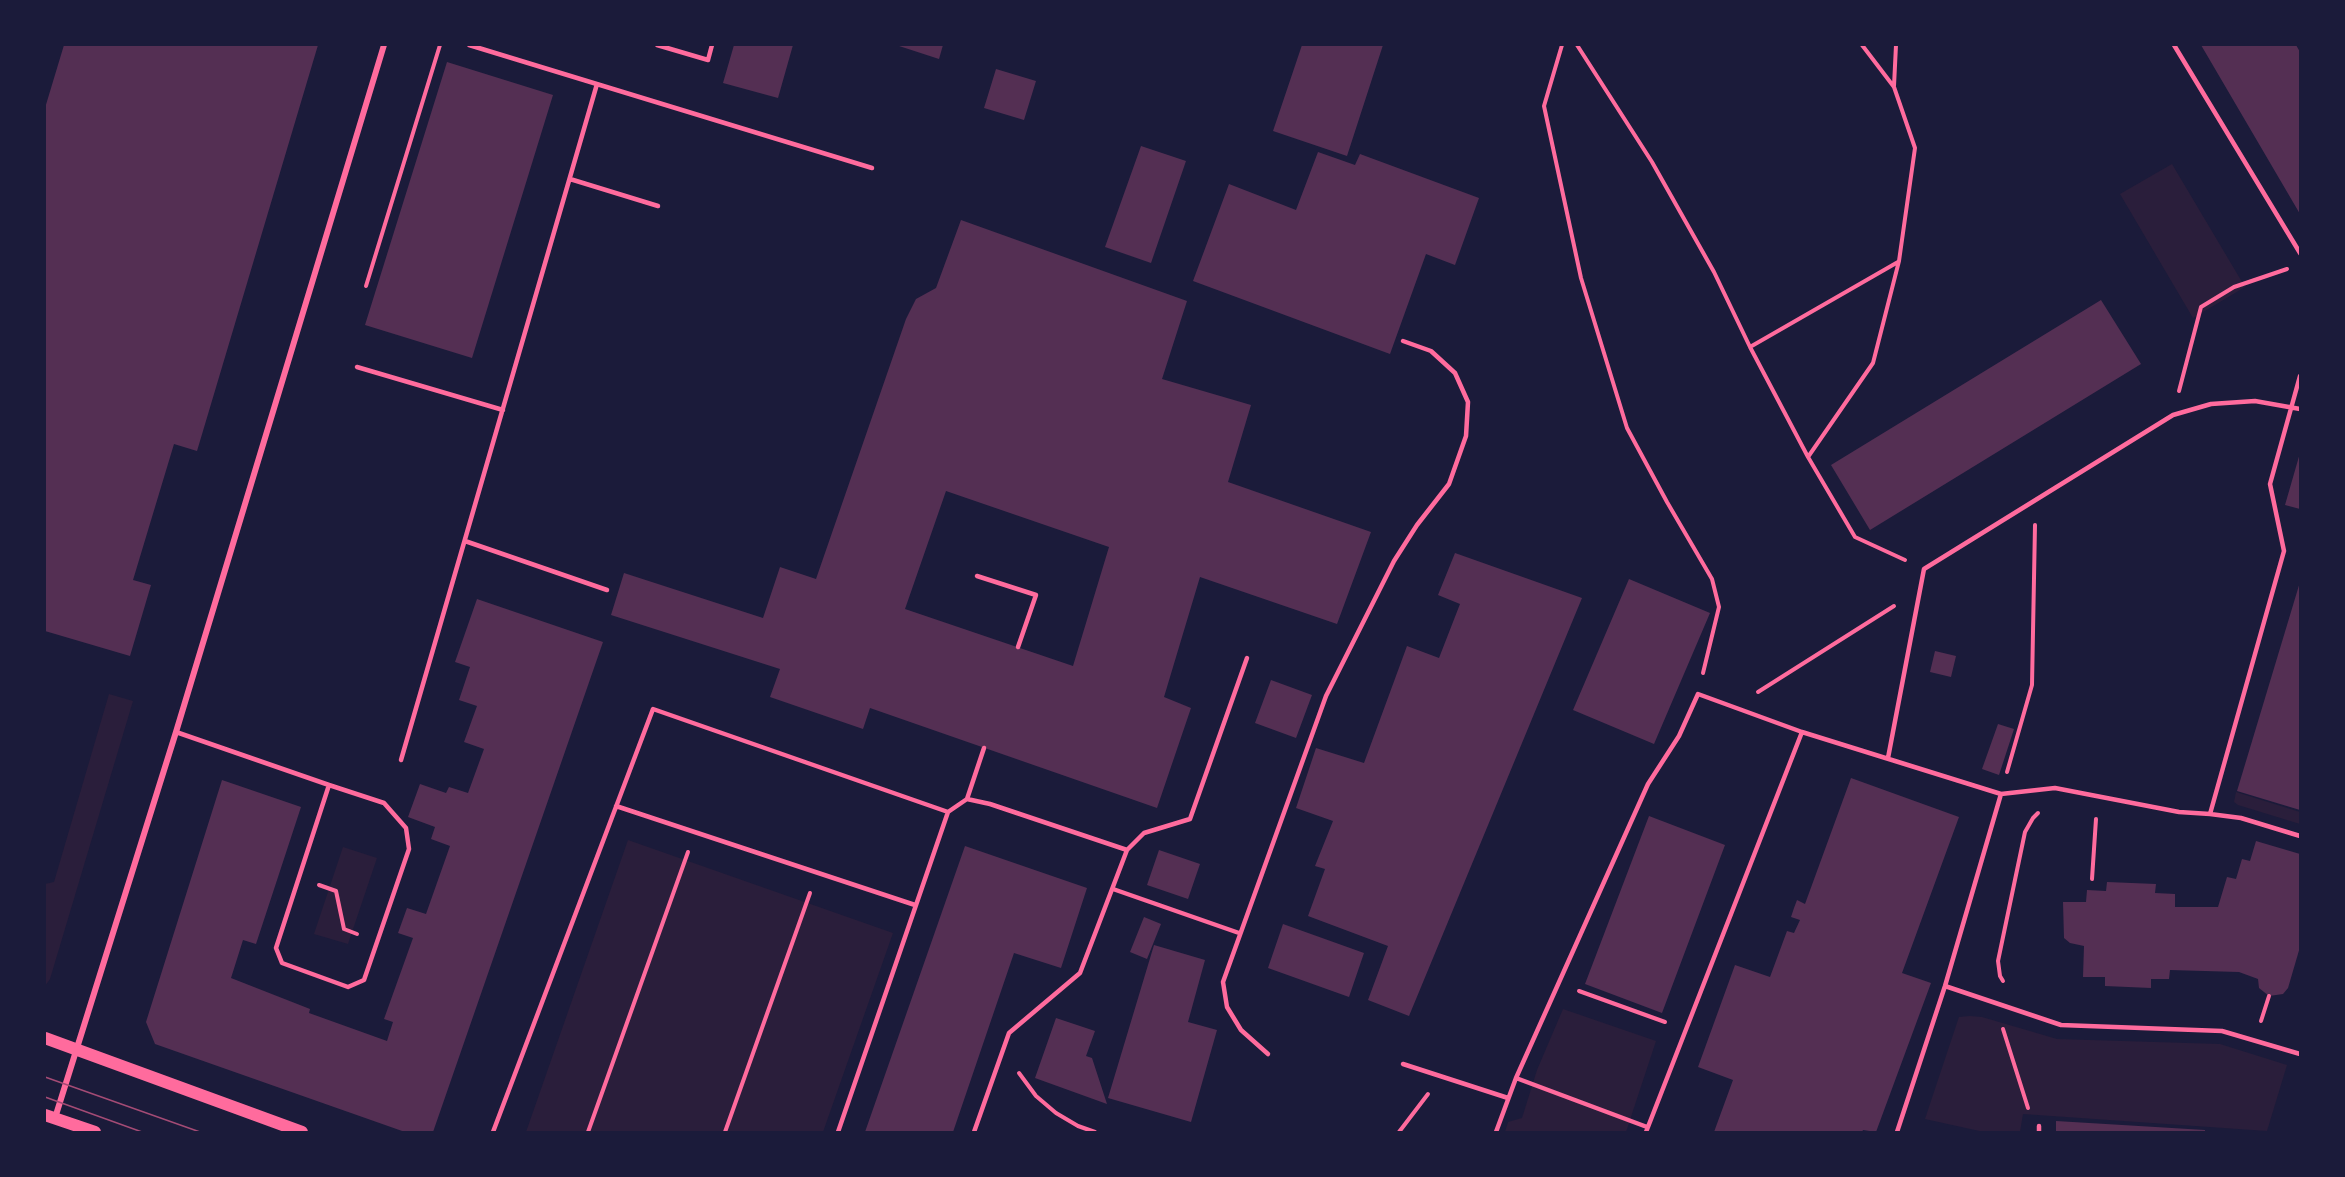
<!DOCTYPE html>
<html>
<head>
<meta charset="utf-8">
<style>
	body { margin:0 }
	#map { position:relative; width:2345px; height:1177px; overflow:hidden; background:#1b1b3a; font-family:Commissioner,sans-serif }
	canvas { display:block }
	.frame { position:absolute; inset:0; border:46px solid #1b1b3a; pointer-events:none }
</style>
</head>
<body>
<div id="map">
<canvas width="2345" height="1177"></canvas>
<div class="frame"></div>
</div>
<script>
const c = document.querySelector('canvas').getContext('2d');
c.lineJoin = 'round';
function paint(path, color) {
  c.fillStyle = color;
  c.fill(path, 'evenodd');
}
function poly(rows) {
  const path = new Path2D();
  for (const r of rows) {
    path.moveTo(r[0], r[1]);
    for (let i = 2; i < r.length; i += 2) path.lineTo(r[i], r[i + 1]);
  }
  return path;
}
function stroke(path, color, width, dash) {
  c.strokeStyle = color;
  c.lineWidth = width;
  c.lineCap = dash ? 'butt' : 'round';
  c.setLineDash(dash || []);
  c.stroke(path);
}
paint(poly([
	[2172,164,2245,287,2193,318,2120,194],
	[109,694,133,701,50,979,45,986,45,884,54,882],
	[2236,792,2300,812,2300,824,2238,805,2234,802],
	[628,840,893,933,823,1132,526,1132],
	[343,847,377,858,348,944,314,934],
	[1563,1009,1656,1041,1626,1132,1505,1132,1508,1122,1522,1118,1537,1070],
	[1970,1016,1982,1017,2057,1039,2220,1044,2287,1065,2267,1131,2023,1114,2020,1132,1984,1132,1925,1119,1959,1017]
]), '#2a1e3b');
paint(poly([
	[64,45,318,45,197,451,174,444,133,580,151,585,130,656,45,631,45,108],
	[734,45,793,45,778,98,723,83],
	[896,45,943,45,939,59],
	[1302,45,1383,45,1347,156,1273,131],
	[2201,45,2296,45,2300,52,2300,214],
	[447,62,553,95,472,358,365,325],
	[996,69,1036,81,1024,120,984,108],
	[1141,146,1186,161,1151,263,1105,247],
	[1318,152,1355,165,1360,154,1479,198,1455,265,1426,254,1390,354,1193,281,1229,184,1296,210],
	[961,220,1187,301,1162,379,1251,405,1228,482,1371,532,1337,624,1200,577,1164,697,1191,708,1157,808,870,708,863,729,770,697,780,669,611,615,624,573,763,618,780,567,816,579,906,319,916,299,936,288],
	[946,491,1109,547,1073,666,905,609],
	[2101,300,2141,364,1870,530,1831,465],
	[2300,453,2300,509,2285,505],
	[1455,553,1582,598,1409,1016,1368,1000,1388,946,1308,916,1325,869,1315,866,1333,821,1296,808,1316,748,1364,763,1407,646,1439,658,1460,604,1438,595],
	[1629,579,1710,613,1654,744,1573,710],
	[2300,582,2300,810,2237,791],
	[477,599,603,642,433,1132,405,1132,155,1044,146,1022,222,780,301,807,256,944,243,940,231,978,310,1009,309,1013,387,1041,393,1022,384,1019,413,938,398,933,407,908,426,914,450,846,431,839,435,827,408,817,420,784,446,793,449,787,468,793,484,749,464,742,477,706,459,700,470,667,455,662],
	[1935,651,1956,656,1951,677,1930,672],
	[1271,680,1312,695,1296,738,1255,723],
	[1998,724,2014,729,1999,775,1982,769],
	[1851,778,1959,817,1902,973,1931,983,1876,1132,1863,1130,1862,1132,1714,1132,1733,1080,1698,1067,1735,965,1770,977,1787,931,1794,933,1800,920,1791,917,1794,908,1797,900,1805,904],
	[1649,816,1725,845,1662,1013,1585,984],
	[2256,841,2300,854,2300,947,2288,988,2283,994,2269,996,2259,988,2258,979,2239,972,2170,970,2169,979,2151,979,2151,988,2105,986,2105,977,2083,977,2084,946,2070,943,2064,938,2063,902,2086,902,2087,890,2106,891,2107,882,2156,884,2155,893,2175,894,2175,907,2218,907,2227,877,2236,879,2242,859,2250,861],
	[965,846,1087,888,1061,968,1014,953,953,1132,865,1132],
	[1159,850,1200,864,1188,899,1147,885],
	[1144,917,1161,924,1147,959,1130,952],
	[1283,924,1364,953,1349,997,1268,968],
	[1154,945,1205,960,1188,1022,1217,1030,1191,1122,1108,1098],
	[1056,1018,1095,1031,1086,1056,1092,1058,1107,1104,1035,1078],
	[2056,1121,2205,1130,2205,1132,2056,1132]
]), '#542f53');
stroke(poly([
	[1562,45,1544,106,1581,278,1627,428,1667,502,1712,579,1719,607,1703,673],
	[1577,45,1652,162,1714,272,1750,347,1808,457,1855,537,1905,560],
	[1894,86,1896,45],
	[366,286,440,45],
	[1750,347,1898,262],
	[2179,391,2201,307,2234,287,2287,269],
	[1808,457,1873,363,1899,261,1915,148,1894,87,1862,45],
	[1758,692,1894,606],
	[2007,772,2032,685,2035,525],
	[2092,879,2096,819],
	[319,885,336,891,344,929,357,934],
	[2003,981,2000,976,1998,961,2025,832,2033,818,2038,813],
	[1579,991,1665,1022],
	[2261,1021,2269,996],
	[2003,1029,2028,1108],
	[1019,1073,1036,1096,1056,1113,1078,1126,1095,1132],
	[588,1132,688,852],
	[725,1132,810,893],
	[1399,1132,1428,1094]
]), '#ff6b9d', 4);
stroke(poly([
	[469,45,872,168],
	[657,45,708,60,712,45],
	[2174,45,2300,253],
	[570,179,658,206],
	[357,367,503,410],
	[465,541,607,590],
	[977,576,1036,595,1018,647],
	[176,732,329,785,276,948,282,963,348,987,364,980,409,849,406,828,384,803,329,785],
	[1888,758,1924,569,2173,415,2211,404,2255,401,2300,409],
	[401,760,597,84],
	[967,799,984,748],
	[616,806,915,905],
	[2210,814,2241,818,2300,836],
	[1113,889,1239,933],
	[1945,986,2061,1025,2222,1031,2300,1054],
	[1268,1054,1241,1030,1227,1007,1223,982,1326,696,1394,561,1417,525,1449,484,1466,436,1468,402,1455,373,1431,351,1403,341],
	[1403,1064,1508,1098],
	[1516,1078,1647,1127],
	[493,1132,653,709,948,812,967,799,990,804,1127,850],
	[838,1132,948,812],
	[974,1132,1009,1033,1080,973,1127,850,1144,833,1190,819,1247,658],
	[1496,1132,1516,1078,1648,784,1679,736,1698,694,1802,732],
	[1646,1132,1802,732,2001,794],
	[1897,1132,1945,986,2001,794,2055,788,2179,812,2210,814,2284,551,2270,484,2300,376],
	[2039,1132,2039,1126]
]), '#ff6b9d', 4.5);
stroke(poly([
	[55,1118,176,732,384,45]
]), '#ff6b9d', 6);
stroke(poly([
	[45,1038,302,1132],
	[45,1115,95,1132]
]), '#ff6b9d', 12);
stroke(poly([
	[45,1077,200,1132],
	[45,1097,142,1132]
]), '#a44b75', 1.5);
</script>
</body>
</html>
